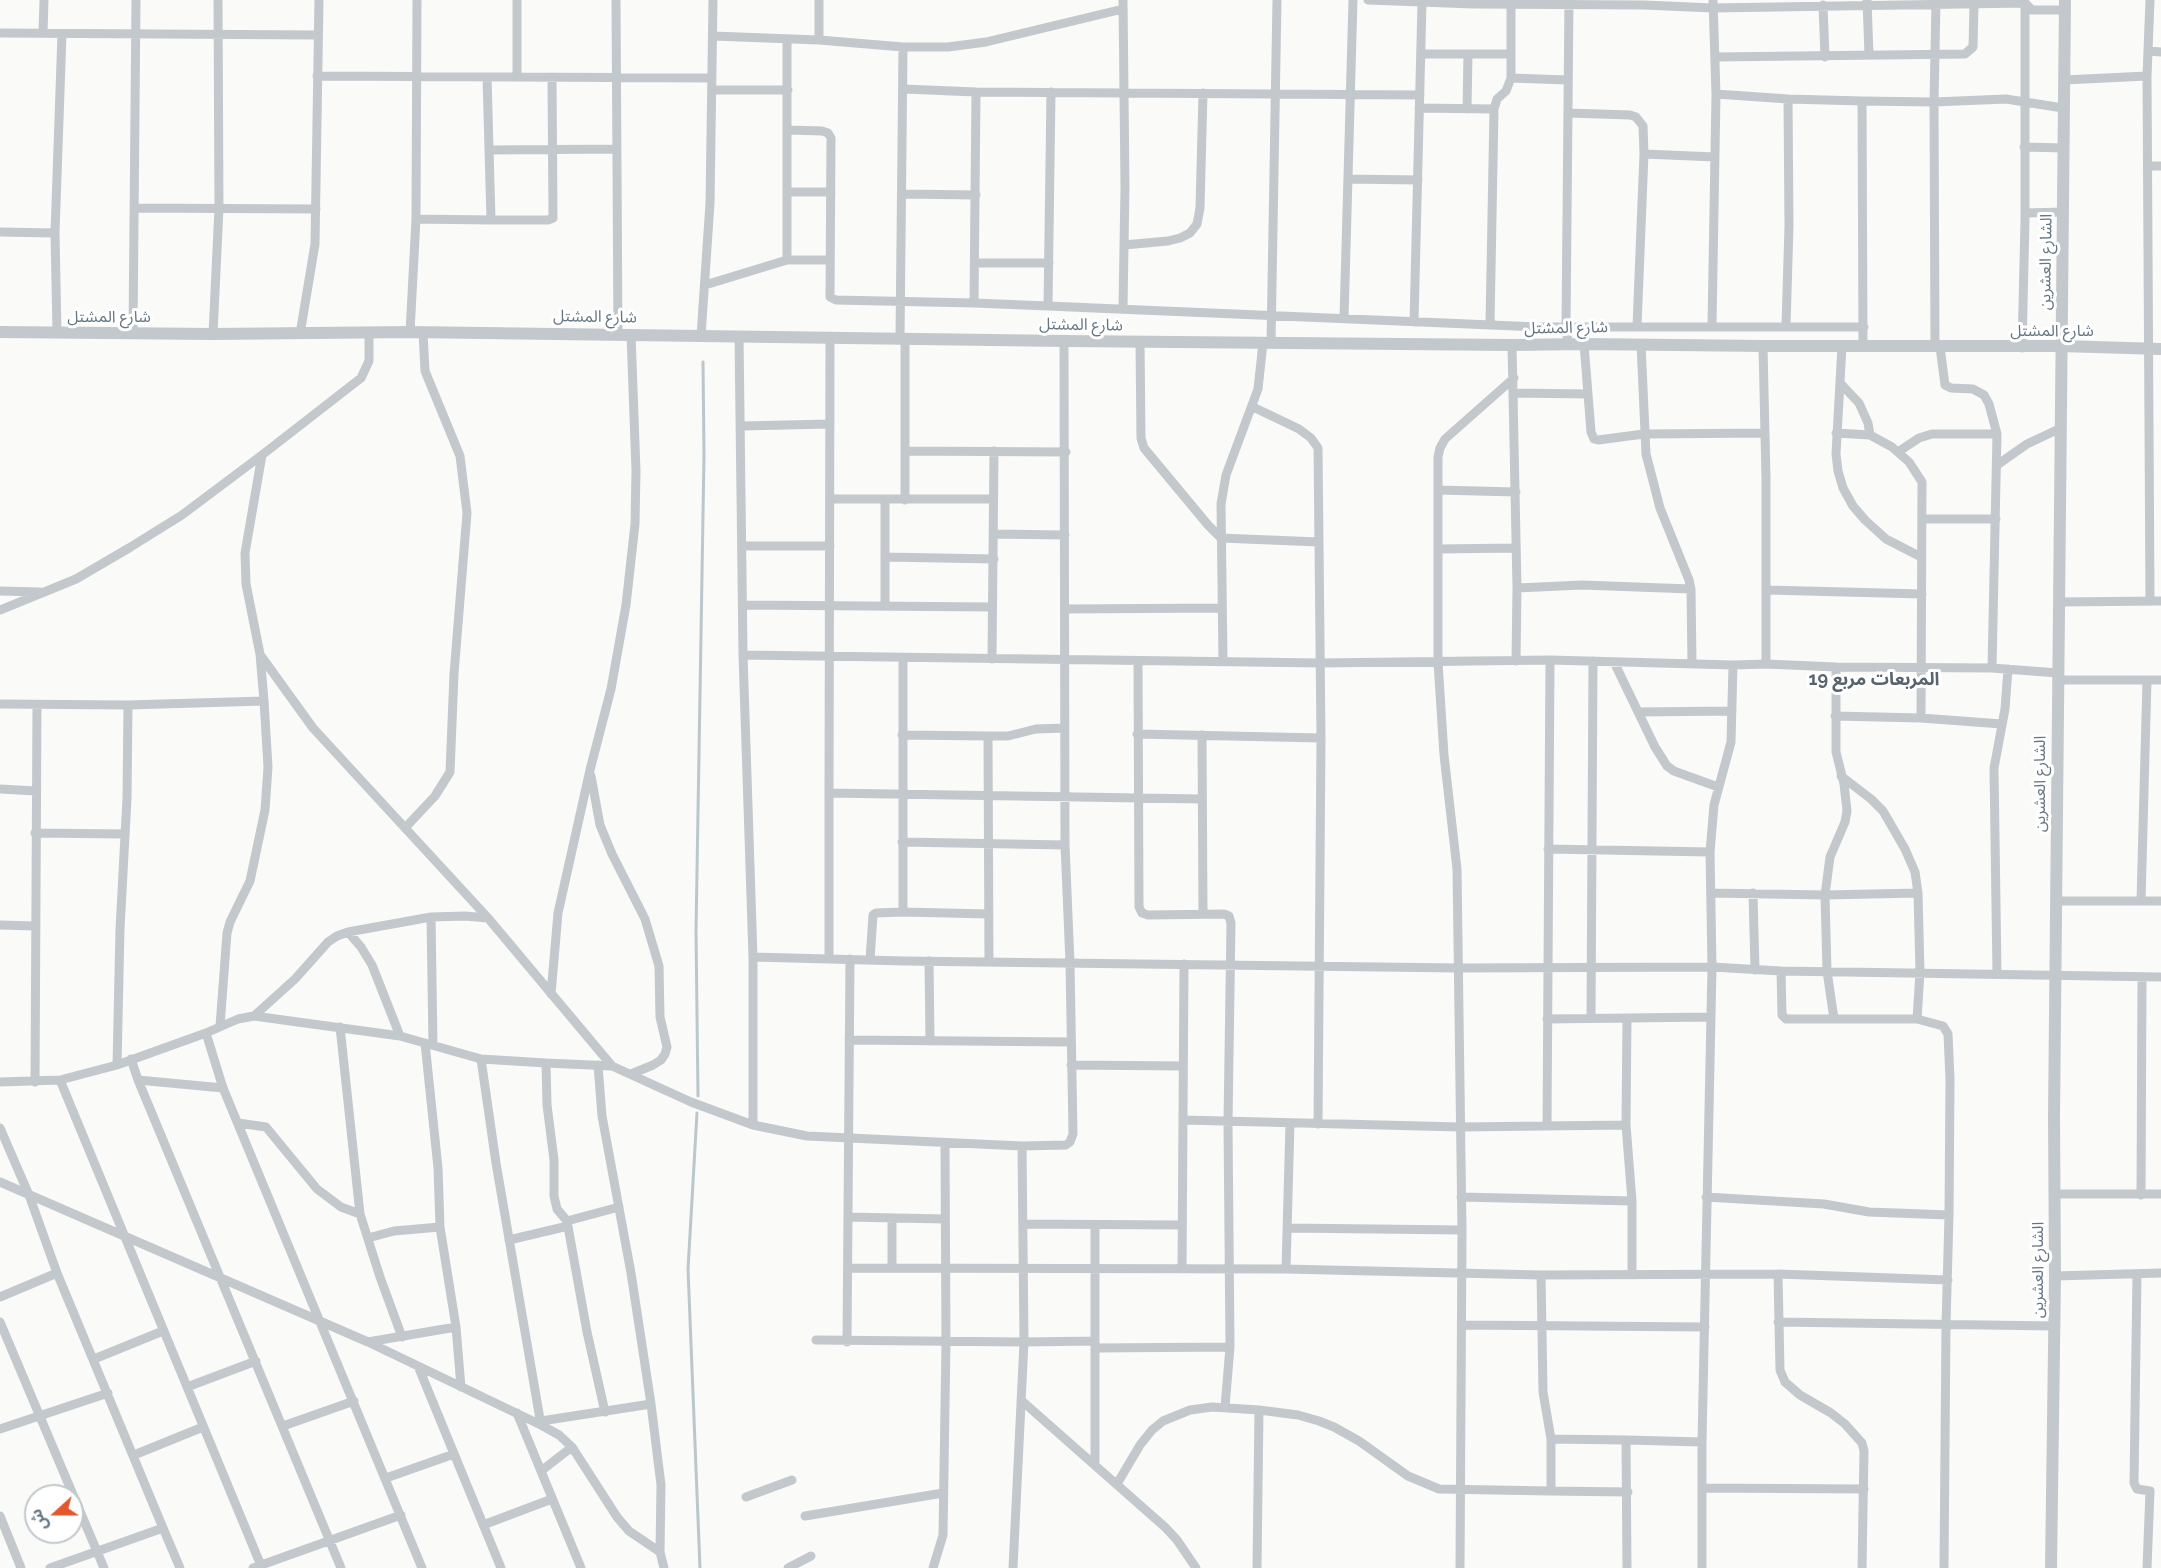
<!DOCTYPE html>
<html>
<head>
<meta charset="utf-8">
<style>
	body { margin:0 }
	#map { position:relative; width:2161px; height:1568px; overflow:hidden; background:#fafaf8; font-family:Raleway,"Noto Sans Arabic",sans-serif }
	canvas { display:block }
	.north { position:absolute; left:24px; top:1484px; width:60px; height:60px; box-sizing:border-box; background:#fff; border:2px solid #c1c8cd; border-radius:50%; rotate:249deg; font-size:16px; font-weight:700; line-height:24px; text-align:center; color:#657683 }
	.north::after { content:''; display:block; margin:auto; width:21px; height:27px; background:#e4572e; clip-path:polygon(50% 0,100% 100%,50% 72%,0 100%) }
</style>
</head>
<body>
<div id="map">
<canvas width="2161" height="1568"></canvas>
<div class="north">ش</div>
</div>
<script>
const c = document.querySelector('canvas').getContext('2d');
c.lineJoin = 'round';
function poly(rows) {
  const path = new Path2D();
  for (const r of rows) {
    path.moveTo(r[0], r[1]);
    for (let i = 2; i < r.length; i += 2) path.lineTo(r[i], r[i + 1]);
  }
  return path;
}
function stroke(path, color, width, dash) {
  c.strokeStyle = color;
  c.lineWidth = width;
  c.lineCap = dash ? 'butt' : 'round';
  c.setLineDash(dash || []);
  c.stroke(path);
}
function drawText(font, color, halo, rows, align = 'center') {
  c.font = font + ' Raleway,"Noto Sans Arabic",sans-serif';
  c.lineWidth = 6;
  c.setLineDash([]);
  c.textBaseline = 'middle';
  c.strokeStyle = halo;
  c.fillStyle = color;
  for (const [text, x, y, turn = 0] of rows) {
    c.save();
    c.translate(x, y);
    c.rotate((+turn || 0) * Math.PI / 180);
    c.textAlign = isNaN(turn) ? turn : align;
    if (halo) c.strokeText(text, 0, 0);
    c.fillText(text, 0, 0);
    c.restore();
  }
}
stroke(poly([
	[698,1096,696,931,704,456,703,362],
	[697,1113,688,1269,700,1568]
]), '#bbc7cb', 3);
stroke(poly([
	[616,0,618,334],
	[819,0,819,40],
	[1123,0,1125,186,1123,308],
	[1368,0,1473,4,1644,5,1713,8,2025,3,2032,10,2065,10],
	[1867,0,1869,55],
	[2150,0,2147,76,2150,601],
	[1823,5,1825,57],
	[0,33,317,35],
	[43,33,44,0],
	[713,36,819,40,903,47,948,47,986,42,1123,9],
	[787,39,787,130,822,131,828,133,831,138,830,297,836,300,974,303,976,92,1420,95],
	[2148,51,2161,52],
	[1421,54,1511,54],
	[1715,57,1965,54,1973,47,1974,4],
	[317,76,712,78],
	[517,76,517,0],
	[487,77,491,220],
	[1511,78,1567,80],
	[2064,80,2147,76],
	[904,89,976,92],
	[712,90,788,90],
	[1051,92,1048,306,1538,327,1864,327],
	[1716,94,1788,99,1862,101,1934,102,2006,99,2063,108],
	[1862,101,1863,346],
	[1419,108,1494,109],
	[1467,109,1468,54],
	[1568,113,1630,115,1636,117,1643,126,1644,154,1637,326],
	[787,130,787,260,830,260],
	[2024,147,2064,148],
	[489,150,617,149],
	[1644,154,1715,157],
	[2149,166,2161,166],
	[1349,179,1418,180],
	[787,192,831,192],
	[903,194,976,195],
	[134,208,316,209],
	[2025,213,2063,212],
	[416,219,491,220,548,220,553,218,552,77],
	[0,232,55,233],
	[1124,245,1168,241,1180,238,1190,233,1197,224,1200,208,1203,93],
	[975,263,1049,263],
	[705,285,787,260],
	[974,303,1048,306],
	[1344,318,1353,0],
	[1414,322,1422,3],
	[1490,324,1494,109,1497,99,1506,91,1511,78,1511,4],
	[1712,326,1716,94,1713,0],
	[1786,326,1789,226,1788,99],
	[410,332,416,219,417,0],
	[57,333,55,233,62,34],
	[133,333,136,0],
	[213,334,219,208,218,0],
	[300,334,315,244,319,0],
	[701,336,710,203,713,0],
	[739,336,743,655,753,957,753,1125],
	[830,337,829,793,1202,799],
	[900,338,903,47],
	[1140,342,1141,438,1144,448,1208,525,1221,538,1319,542],
	[1271,343,1277,0],
	[1568,344,1566,326,1569,0],
	[1584,344,1591,432,1594,439,1598,440,1644,434,1765,433],
	[1641,344,1646,454,1660,508,1689,580,1691,589,1692,664],
	[1512,345,1517,588,1516,661],
	[1763,346,1766,479,1766,664],
	[1842,346,1836,454,1838,471,1843,488,1853,506,1865,520,1886,539,1921,557],
	[1935,347,1934,102,1936,1],
	[1940,347,1945,385,1951,388,1973,389,1984,395,1989,404,1997,434,1992,668],
	[2022,348,2025,220,2025,2],
	[1841,384,1859,403,1868,423,1870,435],
	[1514,393,1588,394],
	[1253,407,1299,429,1311,438,1318,448,1321,738,1318,1124],
	[742,426,830,424],
	[1836,433,1870,435,1892,447,1909,462,1922,482,1921,718],
	[906,451,1066,452],
	[1898,452,1919,438,1932,434,1997,434],
	[1997,465,2027,444,2061,428],
	[1438,490,1516,492],
	[830,499,993,499],
	[905,500,905,338],
	[1922,519,1996,519],
	[994,534,1065,535],
	[742,546,830,546],
	[1438,549,1516,548],
	[885,557,994,559],
	[1517,588,1582,585,1691,589],
	[1767,590,1922,594],
	[0,591,40,592],
	[2059,602,2161,601],
	[743,605,992,607],
	[885,606,885,499],
	[1065,609,1222,608],
	[0,610,76,579,129,548,182,515,262,455,361,378,369,361,369,333],
	[743,655,1321,663,1550,660,1733,665,1766,664,1836,667,1992,668,2058,673],
	[261,656,313,728,488,918,612,1066],
	[992,659,994,451],
	[1138,661,1139,907,1142,913,1148,915,1224,914,1229,916,1231,923,1228,1122,1230,1347,1225,1407],
	[1223,661,1221,504,1226,475,1258,389,1263,343],
	[1614,662,1655,747,1667,766,1674,771,1718,787],
	[2058,680,2161,680],
	[0,704,128,705,127,798,120,929,117,1065],
	[128,705,264,701],
	[1638,712,1732,711],
	[1835,716,1921,718,2002,724],
	[1137,734,1321,738],
	[902,735,988,736],
	[1202,735,1203,914],
	[591,776,600,825,612,854,645,919,659,966,660,1017,667,1047,665,1054,661,1060,653,1065,631,1074],
	[1841,776,1871,799,1883,811,1905,849,1915,872,1918,893,1920,972,1917,1019],
	[0,789,36,791],
	[829,793,829,958],
	[405,828,435,796,450,772,454,674,467,513,460,456,425,371,423,332],
	[35,833,125,834],
	[902,842,1065,845],
	[1548,849,1710,852],
	[1711,893,1825,895,1918,893],
	[1753,893,1755,970],
	[2056,901,2161,901],
	[2141,901,2147,680],
	[903,912,989,914],
	[431,917,433,1045],
	[0,925,35,926],
	[348,932,361,947,372,965,400,1036],
	[753,957,904,961,1458,968,1712,967,1781,971,2161,977],
	[870,960,873,915,876,913,903,912,903,658],
	[929,961,930,1041],
	[989,962,988,736,1008,736,1036,729,1065,728],
	[1781,971,1782,1015,1786,1019,1917,1019,1943,1026,1948,1034,1950,1079,1949,1215,1946,1325,1944,1568],
	[1997,974,1994,768,2005,709,2008,669],
	[551,994,558,913,590,770,611,689,626,605,635,524,636,471,631,334],
	[254,1016,295,979,328,942,337,936,348,932,431,917,465,916,488,918],
	[1591,1018,1593,661],
	[1547,1019,1710,1017],
	[1627,1019,1626,1125,1632,1201,1632,1275],
	[1834,1019,1827,971,1825,895,1830,857,1845,822,1847,811,1844,784,1836,752,1836,667],
	[220,1026,227,933,230,922,250,881,265,810,268,767,264,701,260,654,246,584,245,553,262,455],
	[340,1027,360,1214,380,1277,402,1337],
	[206,1033,223,1088,422,1568],
	[849,1040,1071,1042],
	[425,1043,438,1168,440,1227,456,1327,461,1387],
	[131,1059,138,1080,223,1088],
	[481,1059,496,1163,541,1425],
	[598,1065,602,1116,631,1273,651,1404,661,1485,660,1552,664,1568],
	[1071,1065,1183,1066],
	[60,1080,262,1568],
	[138,1080,341,1568],
	[0,1082,60,1080,117,1065,206,1033,238,1019,254,1016,400,1036,481,1059,546,1063],
	[35,1082,37,705],
	[1183,1120,1460,1127,1626,1125],
	[238,1123,266,1127,317,1189,341,1207,360,1214],
	[1547,1125,1550,660],
	[0,1128,29,1195,57,1273,163,1528,50,1568],
	[0,1182,368,1342,541,1425,559,1435,572,1447,617,1517,629,1531,660,1552],
	[2055,1194,2161,1194],
	[2141,1195,2142,977],
	[1461,1197,1632,1201],
	[1706,1197,1824,1204,1869,1212,1949,1215],
	[848,1217,945,1219],
	[892,1218,892,1268],
	[567,1221,557,1209,554,1196,554,1160,547,1105,546,1063,612,1066,691,1102,753,1125,807,1136,1022,1146,1066,1145,1070,1142,1073,1134,1070,963,1065,845,1064,341],
	[1023,1224,1182,1225],
	[1287,1228,1462,1230],
	[368,1238,394,1231,440,1227],
	[509,1240,568,1226],
	[848,1268,1286,1269,1541,1275,1778,1274,1948,1280],
	[1182,1269,1184,964],
	[1286,1269,1290,1123],
	[1778,1274,1780,1370,1785,1382,1800,1395,1831,1413,1845,1424,1862,1443,1864,1451,1862,1568],
	[2137,1275,2134,1483,2137,1489,2150,1491,2147,1568],
	[2055,1276,2161,1273],
	[0,1297,57,1273],
	[0,1322,104,1568],
	[1778,1322,2054,1326],
	[1462,1325,1705,1327],
	[816,1340,1024,1342,1095,1341],
	[368,1342,456,1327],
	[847,1342,850,959],
	[1095,1348,1230,1347],
	[94,1359,163,1331],
	[418,1366,501,1568],
	[187,1387,256,1361],
	[1021,1400,1165,1527,1177,1540,1196,1568],
	[605,1412,587,1332,567,1221,619,1207],
	[517,1413,581,1568],
	[541,1421,651,1404],
	[283,1426,354,1401],
	[0,1429,108,1393],
	[1551,1439,1626,1440,1627,1568],
	[1626,1440,1702,1442],
	[134,1455,203,1427],
	[1095,1464,1095,1225],
	[541,1471,572,1447],
	[386,1478,454,1454],
	[1117,1484,1140,1445,1152,1430,1163,1421,1190,1410,1212,1407,1259,1410,1298,1415,1319,1421,1334,1427,1359,1441,1408,1476,1439,1489,1551,1491,1551,1439,1543,1392,1541,1275],
	[1702,1488,1864,1489],
	[1551,1491,1628,1492],
	[746,1497,792,1480],
	[0,1516,21,1568],
	[805,1516,943,1493],
	[483,1525,552,1499],
	[163,1528,180,1568],
	[253,1568,401,1515],
	[788,1568,811,1556],
	[933,1568,943,1535,946,1342,945,1144],
	[1013,1568,1024,1342,1022,1146],
	[1257,1568,1259,1410],
	[1460,1568,1462,1230,1457,869,1444,755,1438,662,1438,457,1440,448,1445,439,1514,378],
	[1702,1568,1702,1442,1712,967,1710,852,1714,805,1731,742,1733,665]
]), '#c3c8cc', 9);
stroke(poly([
	[0,332,213,334,410,332,1064,341,1512,345,1584,344,1763,346,2061,346,2161,349],
	[2051,1568,2055,1276,2054,1116,2065,0]
]), '#c3c8cc', 12);
drawText('16px', '#657683', '#fff', [
	["الشارع العشرين",2046,262,-89],
	["شارع المشتل",109,317],
	["شارع المشتل",595,317,1],
	["شارع المشتل",1081,325,1],
	["شارع المشتل",1566,328,-1],
	["شارع المشتل",2052,331],
	["الشارع العشرين",2040,784,-90],
	["الشارع العشرين",2038,1270,-90]
]);
drawText('bold 18px', '#57646e', '#fff', [
	["المربعات مربع 19",1874,680]
]);
</script>
</body>
</html>
